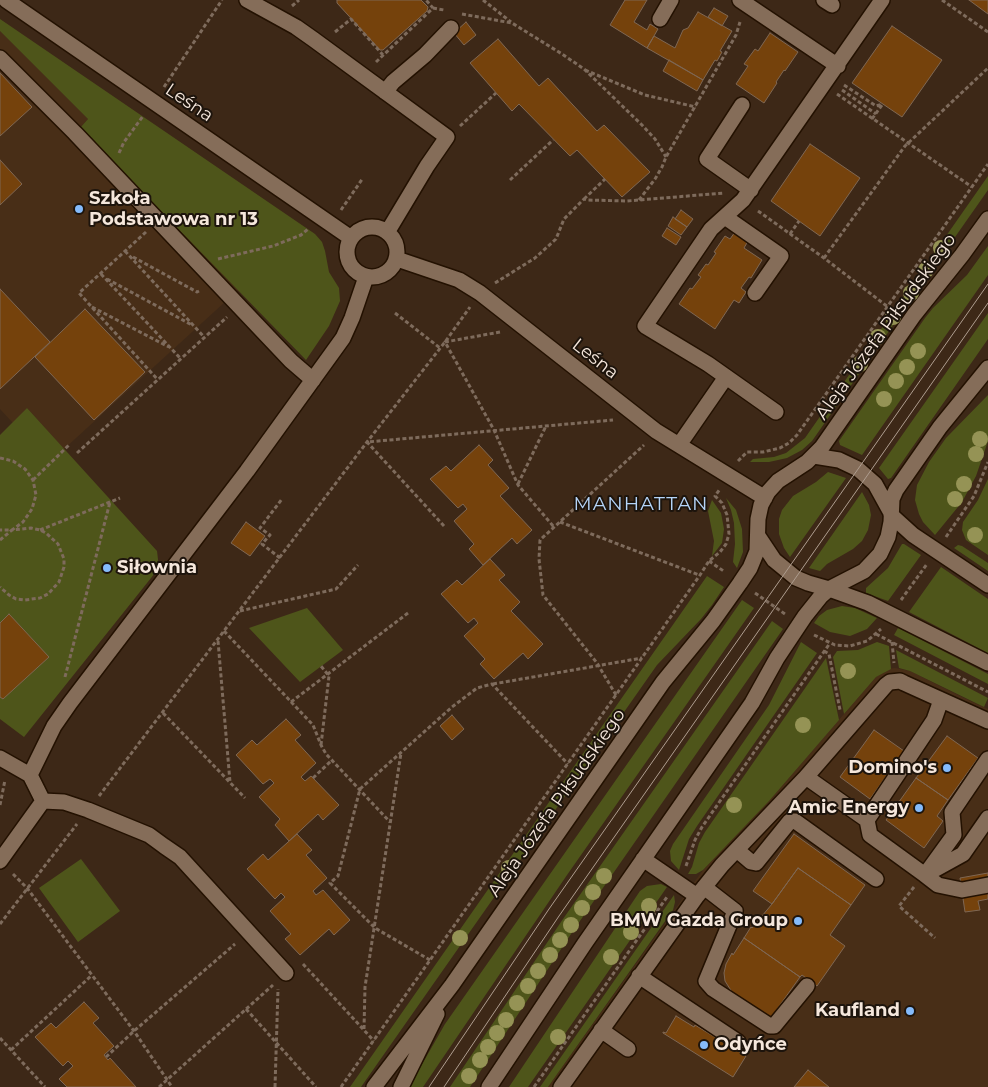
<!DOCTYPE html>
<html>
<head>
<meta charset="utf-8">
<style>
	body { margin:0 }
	canvas { display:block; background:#3d2817 }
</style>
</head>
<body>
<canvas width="988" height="1087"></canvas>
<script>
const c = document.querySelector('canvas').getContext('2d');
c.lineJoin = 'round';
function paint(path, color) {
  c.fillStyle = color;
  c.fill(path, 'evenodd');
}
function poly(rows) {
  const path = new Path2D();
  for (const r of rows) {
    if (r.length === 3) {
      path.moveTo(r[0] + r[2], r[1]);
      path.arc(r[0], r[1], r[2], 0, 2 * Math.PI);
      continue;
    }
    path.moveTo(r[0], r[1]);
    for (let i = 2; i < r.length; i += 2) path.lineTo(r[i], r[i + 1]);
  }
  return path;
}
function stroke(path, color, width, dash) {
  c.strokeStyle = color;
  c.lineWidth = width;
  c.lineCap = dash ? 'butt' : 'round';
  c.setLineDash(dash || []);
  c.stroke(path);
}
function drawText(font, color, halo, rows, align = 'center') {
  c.font = font + ' Montserrat,sans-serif';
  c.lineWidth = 4;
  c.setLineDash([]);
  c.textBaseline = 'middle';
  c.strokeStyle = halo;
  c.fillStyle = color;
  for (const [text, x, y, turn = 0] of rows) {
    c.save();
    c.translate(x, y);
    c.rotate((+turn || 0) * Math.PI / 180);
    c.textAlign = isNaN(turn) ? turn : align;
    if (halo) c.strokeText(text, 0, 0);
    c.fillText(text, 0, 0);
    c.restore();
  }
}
paint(poly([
	[0,31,88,119,80,128,238,290,64,449,27,408,13,423,0,409],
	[895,668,910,671,956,694,988,709,988,1087,548,1087,703,870,769,801,876,677,889,669]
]), '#482e17');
paint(poly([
	[0,19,315,234,322,242,325,251,329,272,339,288,340,301,329,326,306,360,80,128,88,119,0,31],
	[988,176,988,190,812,441,802,450,787,458,769,462,750,462,753,459,774,457,786,453,805,438],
	[988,246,988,275,862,455,840,445,839,441,925,318,933,308,967,275],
	[988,313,988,339,891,478,888,479,879,468],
	[988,395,988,441,976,476,962,502,935,535,923,522,919,514,915,500,917,485,929,462,946,438],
	[27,408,157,551,159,568,24,737,0,719,0,435],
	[828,472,846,478,790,557,784,548,779,534,779,519,782,510,793,496,816,482],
	[988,479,988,555,966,540,962,530,963,522,978,500],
	[862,492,869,505,871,515,868,530,862,541,853,549,827,564,820,571,809,568],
	[726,498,736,510,742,529,743,552,737,568,733,562,735,544,734,523,731,510],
	[712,500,721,513,724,529,722,543,712,556,714,541,708,511],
	[902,544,904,544,921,555,888,601,866,593,866,588,888,568],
	[958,545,962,546,988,563,988,571,954,548],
	[941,567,988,599,988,653,909,612],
	[707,576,724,587,712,605,701,619,657,665,361,1087,350,1087],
	[742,600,754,608,567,875,423,1087,409,1087,445,1024],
	[842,606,855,608,877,618,867,629,850,636,830,632,814,623,819,616,827,610],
	[307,608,343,650,300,682,249,628],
	[772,621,783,629,573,931,470,1087,450,1087,563,919],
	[898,628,988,674,988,684,894,635],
	[801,642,817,653,697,826,689,839,679,870,671,861,670,851,673,844,769,705],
	[877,642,889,646,891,669,876,677,844,714,833,657,837,651,858,650],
	[896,650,988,698,984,707,910,671,899,668],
	[826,658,839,720,769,801,703,870,696,874,688,874,692,867,699,843,705,832],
	[81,859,120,911,78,942,39,888],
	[661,884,667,887,528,1087,509,1087,640,891,647,886],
	[674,895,675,902,673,910,548,1087,540,1087]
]), '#4e551a');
const building = poly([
	[337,0,421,0,428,7,427,11,383,50,380,50,337,3,337,0],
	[625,0,647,0,634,22,647,30,650,24,658,29,647,48,610,25,625,0],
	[969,0,988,0,988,14,969,0],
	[714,8,728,16,722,26,708,17,714,8],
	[698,12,732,31,720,51,722,52,717,61,715,60,703,80,647,48,654,36,675,48,683,30,688,28,698,12],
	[466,22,476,35,464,45,454,33,466,22],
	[892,26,942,60,902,117,852,83,892,26],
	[770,33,798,52,785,71,784,70,776,82,777,83,764,103,736,84,748,66,744,64,755,49,758,51,770,33],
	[498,39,539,86,548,78,597,131,604,125,650,172,622,197,577,150,570,156,519,104,512,111,470,63,498,39],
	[669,60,703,80,697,91,663,71,669,60],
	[0,73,32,107,0,136,0,73],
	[810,144,860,178,820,236,771,201,810,144],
	[0,160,22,184,0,205,0,160],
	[681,210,693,219,687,227,675,219,681,210],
	[673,217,687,227,681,235,668,226,673,217],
	[667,228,681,237,676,245,662,236,667,228],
	[735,232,748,241,744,248,762,260,751,278,749,277,741,288,746,292,739,303,734,300,715,329,679,304,690,288,692,289,701,277,698,275,706,264,708,265,716,253,714,252,725,236,730,239,735,232],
	[0,289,50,342,0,389,0,289],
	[85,309,145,372,94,420,35,357,85,309],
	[479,445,493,460,488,465,509,488,500,496,532,530,517,544,512,538,483,565,469,549,474,544,454,521,467,509,463,504,458,508,430,479,446,466,451,471,479,445],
	[246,522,265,536,250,556,231,543,246,522],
	[490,559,505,575,499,580,520,602,511,611,543,644,528,659,523,653,494,679,480,664,485,659,464,636,478,623,474,618,468,623,441,594,457,580,462,585,490,559],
	[9,614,49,657,3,699,0,697,0,623,9,614],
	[452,715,464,729,452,740,440,726,452,715],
	[286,719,301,735,295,740,316,763,301,777,305,781,311,776,339,805,323,820,318,814,289,841,275,825,280,819,259,797,274,783,270,779,263,784,236,755,252,740,257,745,286,719],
	[874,730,904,751,870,799,840,777,874,730],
	[947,736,978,758,948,800,916,778,947,736],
	[916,778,948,800,937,816,943,821,924,848,886,820,916,778],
	[297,834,312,850,306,855,327,878,313,891,316,895,323,890,350,920,334,935,329,929,300,955,285,939,291,934,270,911,285,897,281,893,275,899,247,869,263,854,268,860,297,834],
	[794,834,865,885,851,905,798,868,772,904,753,891,794,834],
	[798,868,851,905,830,935,845,946,817,986,802,975,800,977,744,938,749,930,751,927,752,928,772,904,798,868],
	[988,873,988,899,978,901,980,910,965,912,960,878,988,873],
	[744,938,800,977,770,1019,732,992,725,981,724,973,726,964,732,953,733,955,744,938],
	[84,1002,99,1018,93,1023,114,1046,104,1055,108,1060,110,1058,136,1087,67,1087,59,1079,73,1066,68,1061,63,1066,35,1037,51,1023,56,1028,84,1002],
	[676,1016,694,1027,695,1025,746,1056,733,1077,663,1033,663,1032,666,1033,676,1016],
	[808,1070,829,1087,794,1087,808,1070]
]);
paint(building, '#75420c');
stroke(building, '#7f6753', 1);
const minor = poly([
	[6,0,351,238],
	[247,0,296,27,313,39,447,137,427,166,388,231],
	[740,0,838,66],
	[824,0,832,5],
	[660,19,671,0],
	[0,58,75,133,291,361,313,380],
	[385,92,393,82,425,55,451,28],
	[742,105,707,159,751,190],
	[725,217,781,256,755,293],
	[372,252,25],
	[397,259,459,280,480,293,656,431,765,498],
	[776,412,708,364,645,326,711,229,743,200,882,0],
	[679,445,726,377],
	[814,456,839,460,858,469,875,484,891,513],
	[891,515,913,535,988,585],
	[758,536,774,560,796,578,808,583,829,589,868,603,988,663],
	[0,758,30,775,54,726,70,703,247,471,343,338,352,318,366,277],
	[988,759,952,812,954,835,925,875,938,885,962,890,988,885],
	[806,777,867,820,870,835,925,875,963,854,988,818],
	[43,801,64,802,88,810,149,835,164,846,180,857,286,973],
	[867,820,934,720,941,700],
	[737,850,751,862,756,863,790,821,795,821,876,879],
	[643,859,697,896],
	[0,861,43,801,30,775],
	[704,887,735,911,706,981,713,989,770,1026,774,1026,807,986],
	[639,976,738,1042],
	[601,1030,628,1049],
	[374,1087,452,985,663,682,713,621,740,583,750,568,757,551,758,519,761,505,768,492,778,481,807,462,822,447,914,315,962,255,988,219],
	[401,1087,437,1014],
	[489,1087,585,943,752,703,777,658,805,616,821,596,829,589,864,571,880,554,888,537,891,522,892,499,896,490,940,427,988,368],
	[561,1087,697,896,722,865,806,777,886,685,890,682,900,681,904,683,988,721]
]);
stroke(minor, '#231101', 18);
stroke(poly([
	[483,0,511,22],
	[942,0,988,32],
	[292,6,299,0],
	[433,8,444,10],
	[462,14,512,23,562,54,584,69,642,125,655,139,666,157],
	[335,32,351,19,383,55],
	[376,62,433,8,426,0],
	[585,70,645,95,696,107],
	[844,85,876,106,883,104],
	[164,87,222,0],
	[842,90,876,114],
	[837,94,972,187],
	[872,119,882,105],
	[460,126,496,93],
	[119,153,124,142,143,116],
	[510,180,553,140],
	[584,199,605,179],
	[639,200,655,179,662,167,666,157,736,35,740,22],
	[341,210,363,178],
	[758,211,824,258,888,307],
	[146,232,79,293,158,380],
	[790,234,799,221],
	[125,251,204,337],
	[133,257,197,292,199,291],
	[824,258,905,146,988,68],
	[218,259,273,246,301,235,308,229],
	[101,274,181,359],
	[107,279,192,325],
	[495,283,535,258,556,239,564,219,584,199,587,200,627,201,724,193],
	[92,307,169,347],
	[395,313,440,348],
	[500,332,445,342,494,430,518,485,554,527],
	[77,453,227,317],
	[0,458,13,461,25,469,33,480,36,495,32,509,23,522,12,530,0,530],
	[738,461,747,452,763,452,780,448,789,443,797,435,988,164],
	[33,480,69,445],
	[518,484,546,426],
	[560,522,699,575],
	[444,526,367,442,613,420],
	[40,530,120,498],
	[946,537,974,496,988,462],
	[0,540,12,530,31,528,40,530,46,533,58,544,64,559,64,567,59,582,48,594,40,598,25,600,16,599,9,595,0,587],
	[280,558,262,544,270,535,260,528,282,499],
	[709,561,725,572],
	[755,593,785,614],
	[901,600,927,564],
	[240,611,336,589,358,565],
	[224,631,313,725,321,745,326,754,390,822],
	[876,634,988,692],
	[814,635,835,645,850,646,867,641,881,629],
	[218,641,230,782],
	[892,642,894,663],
	[824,651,829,654,840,710],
	[65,677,110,502],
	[493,684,642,658],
	[616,695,597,663,543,595,539,559,540,540,644,445],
	[291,702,408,613],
	[163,713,245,798],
	[321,745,329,676,321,666],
	[313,778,332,760],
	[99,796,367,442,445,342,470,307],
	[0,805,5,780],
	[686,866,695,840,702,827,830,643],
	[13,874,27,888,92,975,134,1031,172,1087],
	[914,887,899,906,935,938],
	[0,924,77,824],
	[430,960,375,928,330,883,338,876,360,789,452,707,477,688,492,684,568,764],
	[303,964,374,1041],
	[246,1009,316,1087],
	[364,1029,365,987,401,753],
	[0,1038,45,1087],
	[11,1050,92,975],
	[106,1057,134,1031,235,944],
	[159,1087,273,985],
	[275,1087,278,989],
	[341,1087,700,575,709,561,720,552,726,544,729,534,727,515,722,503,715,496,720,489],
	[534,1087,667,897]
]), '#7e6b5c', 3, [4, 2.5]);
stroke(minor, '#856d59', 15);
stroke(poly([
	[429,1087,549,909,988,284],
	[444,1087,559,916,988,303]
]), '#ae9d8f', 1);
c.fillStyle = '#959355';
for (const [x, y] of [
	[941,248],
	[926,270],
	[911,293],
	[893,317],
	[878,337],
	[918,351],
	[860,364],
	[907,367],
	[896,381],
	[884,399],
	[980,439],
	[976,454],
	[964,484],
	[955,499],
	[975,535],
	[848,671],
	[803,725],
	[734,805],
	[509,868],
	[604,876],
	[593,892],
	[649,906],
	[582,908],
	[571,925],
	[631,932],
	[460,938],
	[560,940],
	[550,955],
	[611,957],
	[538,971],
	[528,986],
	[517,1003],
	[506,1020],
	[497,1033],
	[558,1037],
	[488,1047],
	[480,1060],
	[469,1076]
]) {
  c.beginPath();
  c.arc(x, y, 8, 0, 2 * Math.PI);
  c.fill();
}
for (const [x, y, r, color] of [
	[79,209,5,"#85bbfb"],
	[107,568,5,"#85bbfb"],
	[947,768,5,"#85bbfb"],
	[919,808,5,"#85bbfb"],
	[798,921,5,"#85bbfb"],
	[910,1011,5,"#85bbfb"],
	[704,1045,5,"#85bbfb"]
]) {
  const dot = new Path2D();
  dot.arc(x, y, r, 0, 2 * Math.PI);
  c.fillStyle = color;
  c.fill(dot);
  stroke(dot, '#1d140c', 2);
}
drawText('18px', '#f5e7dc', '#1d140c', [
	["Leśna",189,103,34],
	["Aleja Józefa Piłsudskiego",886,327,-54],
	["Leśna",595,359,38],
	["Aleja Józefa Piłsudskiego",557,803,-55]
]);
drawText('bold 18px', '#f5e7dc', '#1d140c', [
	["Szkoła",89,199,"left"],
	["Podstawowa nr 13",89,220,"left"],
	["Siłownia",117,568,"left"],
	["Domino's",937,768],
	["Amic Energy",909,808],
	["BMW Gazda Group",788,921],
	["Kaufland",900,1011],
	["Odyńce",714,1045,"left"]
], 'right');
c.letterSpacing = '1px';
drawText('19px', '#b5d4f8', '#1d140c', [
	["MANHATTAN",641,504]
]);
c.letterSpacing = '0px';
</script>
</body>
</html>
